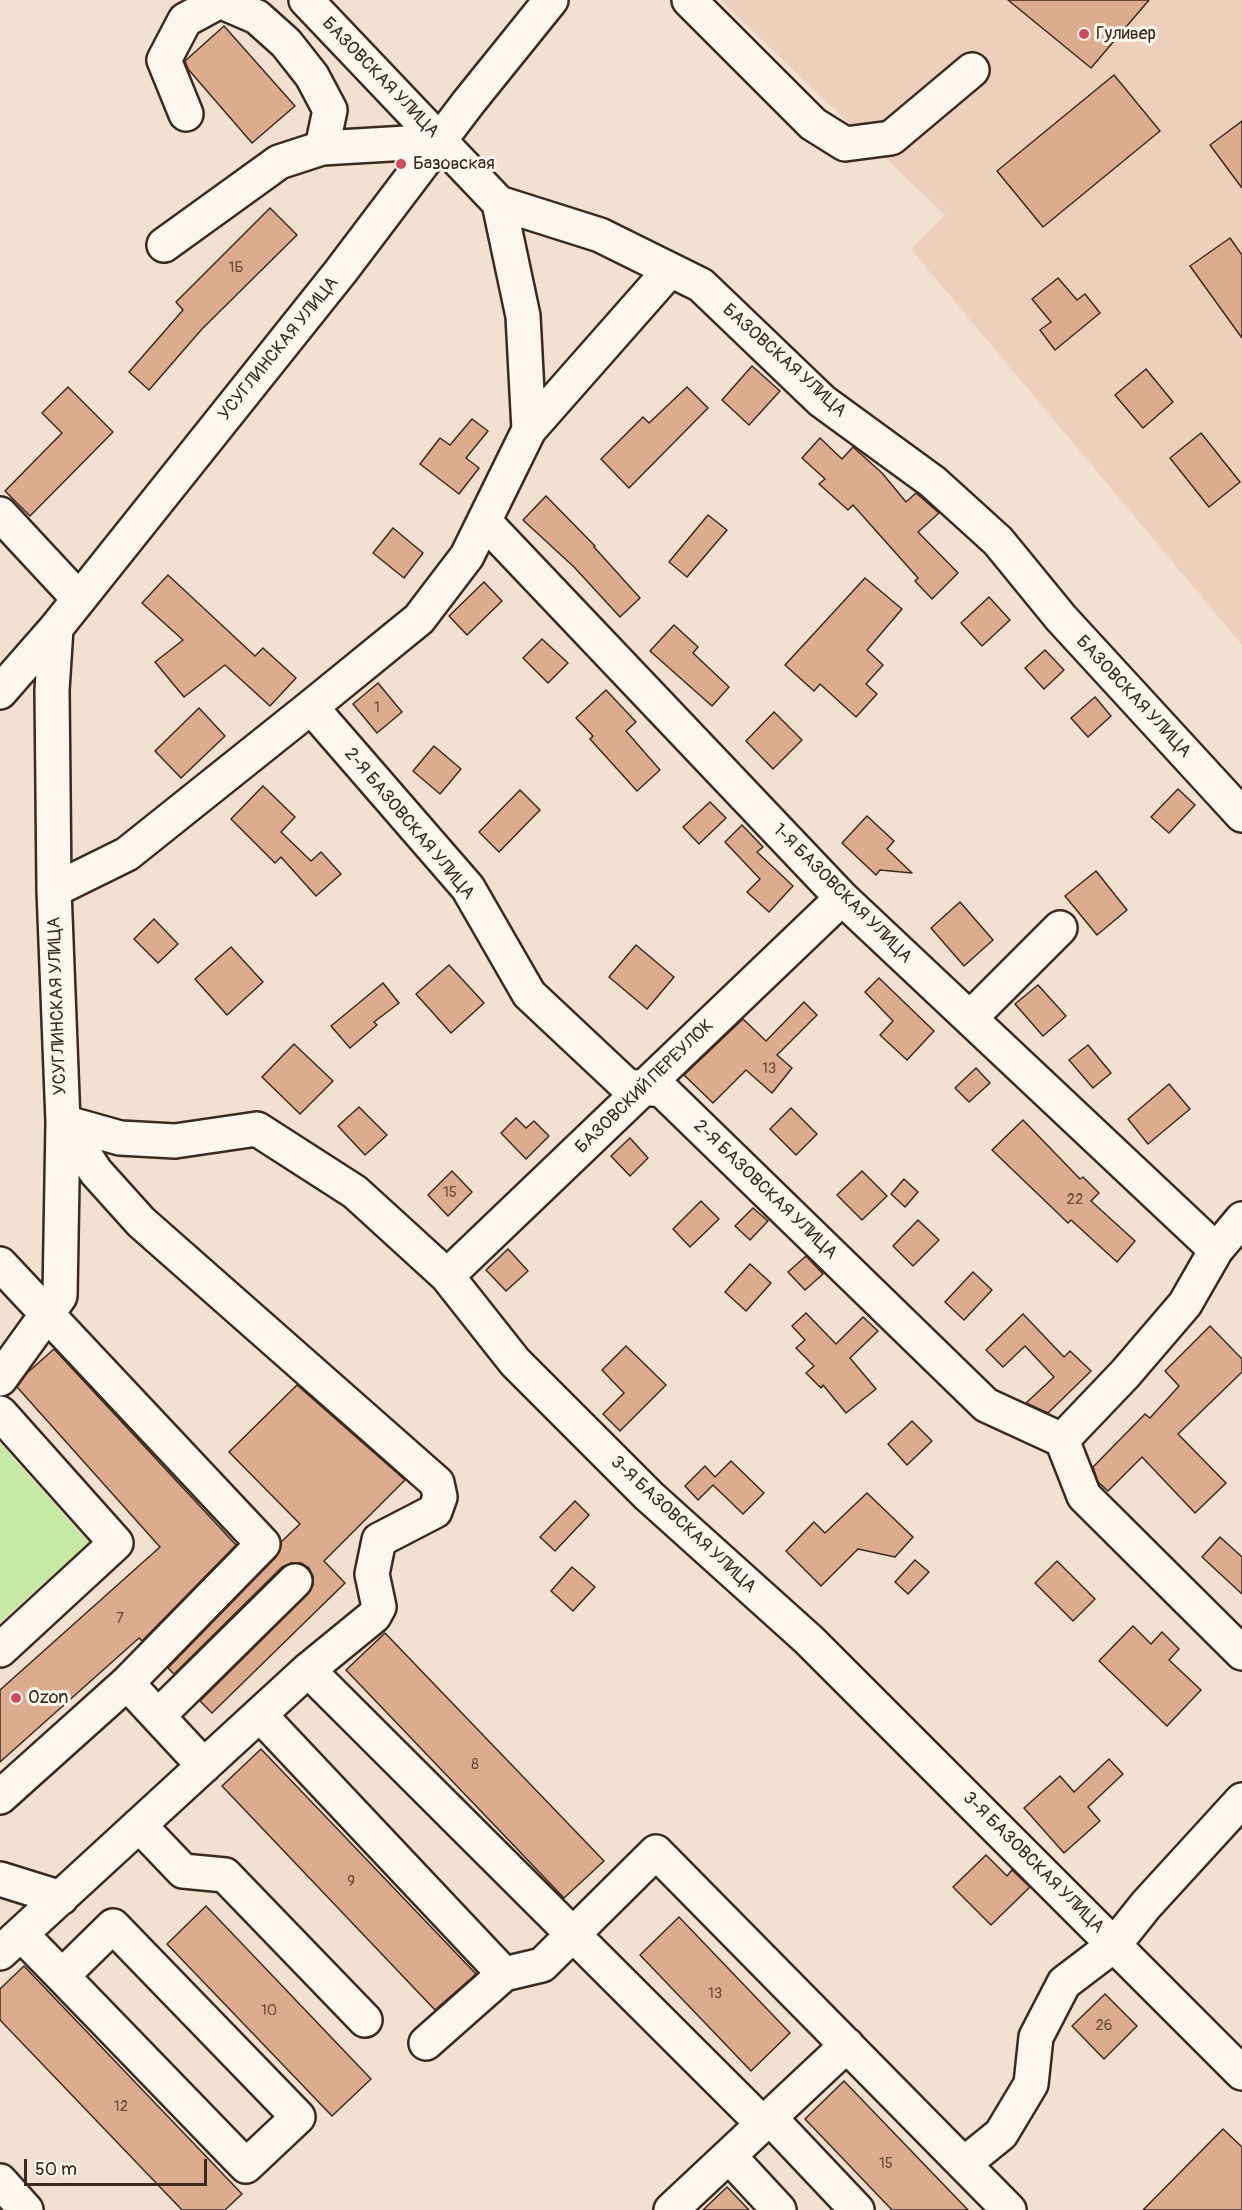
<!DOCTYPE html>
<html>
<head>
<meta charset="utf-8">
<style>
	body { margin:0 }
	#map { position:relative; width:1242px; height:2210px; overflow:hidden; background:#f2e0d0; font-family:Pangolin,sans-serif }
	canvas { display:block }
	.scale { position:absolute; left:24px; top:2159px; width:183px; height:27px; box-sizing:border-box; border:3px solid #3b2a1e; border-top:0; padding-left:8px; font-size:18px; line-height:21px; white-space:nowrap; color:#3b2a1e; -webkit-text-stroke:4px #fbf7ec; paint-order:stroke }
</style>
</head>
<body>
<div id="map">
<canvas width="1242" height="2210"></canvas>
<div class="scale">50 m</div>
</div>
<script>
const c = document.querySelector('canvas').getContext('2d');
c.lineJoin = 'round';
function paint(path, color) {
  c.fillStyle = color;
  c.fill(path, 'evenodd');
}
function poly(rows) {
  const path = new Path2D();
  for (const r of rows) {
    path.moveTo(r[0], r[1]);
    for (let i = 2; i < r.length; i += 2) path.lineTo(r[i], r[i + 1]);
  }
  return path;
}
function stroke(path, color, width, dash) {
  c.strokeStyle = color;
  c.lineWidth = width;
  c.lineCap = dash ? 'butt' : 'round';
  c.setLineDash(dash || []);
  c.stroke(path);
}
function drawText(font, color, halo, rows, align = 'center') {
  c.font = font + ' Pangolin,sans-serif';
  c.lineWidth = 6;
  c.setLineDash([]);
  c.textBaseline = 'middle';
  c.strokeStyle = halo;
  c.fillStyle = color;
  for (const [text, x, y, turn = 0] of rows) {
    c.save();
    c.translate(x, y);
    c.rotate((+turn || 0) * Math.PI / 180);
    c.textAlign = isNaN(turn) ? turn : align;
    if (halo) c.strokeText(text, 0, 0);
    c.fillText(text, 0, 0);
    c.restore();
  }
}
paint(poly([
	[720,0,1242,0,1242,645,911,249,945,215]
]), '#ecd0bc');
paint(poly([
	[0,1443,89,1543,0,1622]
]), '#c6eaa3');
const building = poly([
	[1008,0,1149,0,1091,68,1008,0],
	[224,26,295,106,252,143,188,69,185,61,224,26],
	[1114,75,1160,131,1043,227,997,171,1114,75],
	[1242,121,1242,188,1210,145,1242,121],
	[270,208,297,235,202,329,149,390,129,372,183,310,176,302,270,208],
	[1230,238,1242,255,1242,338,1190,266,1230,238],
	[1058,278,1077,300,1085,294,1100,313,1055,350,1040,330,1051,322,1032,299,1058,278],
	[752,366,780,391,749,425,722,400,752,366],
	[1146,369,1173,402,1143,428,1115,395,1146,369],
	[68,387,113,432,30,516,5,491,62,433,42,413,68,387],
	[687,387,708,408,629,488,601,459,643,417,649,423,687,387],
	[472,419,488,431,466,458,479,468,459,494,420,464,440,438,450,445,472,419],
	[1201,433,1240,482,1209,507,1170,458,1201,433],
	[820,438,842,459,853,447,882,473,906,502,916,493,939,513,918,532,958,573,932,599,915,581,918,578,853,505,848,510,819,484,825,479,802,458,820,438],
	[546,496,595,546,594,547,640,598,620,617,574,567,523,520,546,496],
	[708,515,727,530,687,577,669,562,708,515],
	[393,528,423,553,404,578,373,553,393,528],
	[168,575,255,656,263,648,296,678,270,706,225,665,184,697,155,662,183,640,142,603,168,575],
	[865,578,902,609,867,650,883,665,866,684,877,694,856,717,820,684,814,691,785,665,865,578],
	[484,582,502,601,467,635,449,616,484,582],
	[989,597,1010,620,982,646,961,623,989,597],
	[674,625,698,647,693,653,729,687,712,706,650,651,674,625],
	[542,639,568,663,548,683,523,658,542,639],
	[1045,650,1064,670,1044,689,1025,668,1045,650],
	[378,683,402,712,377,733,353,704,378,683],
	[606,690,636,722,626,731,660,770,637,791,590,739,593,736,576,718,606,690],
	[1095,697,1111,716,1088,737,1071,718,1095,697],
	[199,708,225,736,181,778,155,751,199,708],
	[774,712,802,740,773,769,746,741,774,712],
	[434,746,461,769,440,794,413,771,434,746],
	[263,786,295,817,281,832,311,861,321,852,341,874,316,896,281,857,275,863,231,819,263,786],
	[1178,789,1195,805,1169,833,1151,817,1178,789],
	[520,790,540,810,499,852,479,832,520,790],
	[710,802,726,818,699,844,683,827,710,802],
	[867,816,894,841,887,849,912,873,880,870,876,875,842,843,867,816],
	[742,825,763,847,757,852,793,886,769,912,747,892,760,879,725,842,742,825],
	[1096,871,1127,910,1097,935,1065,896,1096,871],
	[960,902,993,940,964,966,931,928,960,902],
	[154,919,178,944,158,963,134,939,154,919],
	[636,945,674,977,647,1009,609,977,636,945],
	[231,947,263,982,227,1015,195,979,231,947],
	[449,965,484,1003,451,1033,416,994,449,965],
	[879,978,934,1031,907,1060,880,1035,893,1021,865,992,879,978],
	[383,983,399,1003,374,1022,377,1025,350,1048,331,1026,383,983],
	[1038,985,1066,1016,1043,1036,1015,1004,1038,985],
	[804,1002,817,1015,777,1055,792,1068,772,1093,746,1070,713,1103,684,1075,743,1019,766,1041,804,1002],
	[294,1044,333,1081,300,1114,262,1077,294,1044],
	[1088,1045,1111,1073,1093,1088,1069,1060,1088,1045],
	[976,1068,990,1083,969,1102,955,1088,976,1068],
	[1169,1084,1190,1109,1148,1144,1128,1119,1169,1084],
	[359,1107,387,1135,365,1155,338,1126,359,1107],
	[791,1108,817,1134,796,1155,770,1129,791,1108],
	[516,1118,526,1128,534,1121,549,1136,526,1159,501,1133,516,1118],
	[1023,1120,1080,1179,1083,1177,1099,1193,1091,1201,1135,1241,1117,1262,1071,1220,1068,1223,992,1150,1023,1120],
	[630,1138,648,1158,630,1176,611,1156,630,1138],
	[452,1171,472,1192,448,1216,428,1195,452,1171],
	[862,1171,887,1196,862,1220,837,1195,862,1171],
	[904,1179,918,1192,905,1207,891,1194,904,1179],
	[701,1201,719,1219,690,1247,673,1229,701,1201],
	[753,1208,768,1221,750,1240,735,1226,753,1208],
	[918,1220,939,1240,913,1266,893,1246,918,1220],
	[508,1249,528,1271,506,1291,486,1270,508,1249],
	[806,1256,823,1274,805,1290,788,1272,806,1256],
	[750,1264,771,1283,746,1311,725,1292,750,1264],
	[973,1272,992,1290,964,1320,945,1302,973,1272],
	[806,1313,836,1344,863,1317,878,1331,850,1358,876,1389,846,1413,823,1385,821,1388,806,1373,814,1366,796,1348,805,1340,792,1326,806,1313],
	[1023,1314,1064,1357,1070,1351,1091,1371,1048,1413,1026,1403,1054,1377,1025,1346,1003,1367,986,1350,1023,1314],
	[1210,1326,1242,1359,1242,1372,1178,1434,1226,1483,1195,1513,1142,1457,1108,1491,1098,1482,1093,1467,1145,1414,1150,1418,1179,1386,1165,1371,1210,1326],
	[626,1346,666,1385,620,1431,603,1414,624,1393,602,1370,626,1346],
	[54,1349,236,1545,142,1641,139,1638,0,1762,0,1690,160,1547,17,1387,27,1373,54,1349],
	[297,1385,405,1480,324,1561,345,1583,212,1713,200,1701,308,1594,313,1585,313,1576,309,1568,301,1563,291,1563,282,1567,174,1674,168,1668,276,1557,281,1542,300,1524,229,1452,297,1385],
	[912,1421,932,1441,907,1465,888,1444,912,1421],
	[731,1461,764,1493,743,1514,713,1485,698,1500,685,1486,705,1466,715,1477,731,1461],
	[867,1493,913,1537,895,1557,858,1549,821,1586,786,1551,814,1522,825,1533,867,1493],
	[575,1501,589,1515,555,1551,540,1537,575,1501],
	[1220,1537,1242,1557,1242,1594,1202,1557,1220,1537],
	[915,1560,929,1572,908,1594,895,1582,915,1560],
	[1057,1561,1095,1599,1073,1621,1035,1583,1057,1561],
	[572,1567,595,1587,573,1611,551,1591,572,1567],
	[1133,1626,1151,1644,1162,1632,1179,1649,1169,1660,1201,1690,1167,1726,1099,1661,1133,1626],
	[385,1633,604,1861,564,1898,346,1670,385,1633],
	[261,1749,476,1974,435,2010,222,1786,261,1749],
	[1109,1759,1123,1774,1088,1807,1100,1821,1064,1853,1024,1808,1060,1776,1074,1792,1109,1759],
	[986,1855,1007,1876,1012,1870,1030,1887,991,1925,953,1887,986,1855],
	[206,1906,371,2079,332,2116,167,1944,206,1906],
	[679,1917,790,2033,751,2071,640,1955,679,1917],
	[24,1966,242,2194,225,2210,182,2210,0,2020,0,1989,24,1966],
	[1105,1994,1137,2026,1104,2059,1072,2026,1105,1994],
	[844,2081,968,2210,892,2210,805,2119,844,2081],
	[1223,2129,1242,2147,1242,2210,1143,2210,1223,2129],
	[727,2187,749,2210,703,2210,727,2187]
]);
paint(building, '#ddac8f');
stroke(building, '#3b2a1e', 1.5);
const minor = poly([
	[306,0,499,203,600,235,701,285,822,401,933,482,998,541,1061,618,1242,815],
	[689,0,813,124,845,144,891,138,972,70],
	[186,114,164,60,185,20,220,1,257,17,286,43,312,76,330,110,322,148],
	[164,245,279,162,322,148,441,141],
	[529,430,670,270],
	[0,514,79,599],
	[485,522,842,898,1216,1250],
	[0,692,56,628,341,271,468,103,551,0],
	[311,707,468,888,529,994,627,1086,662,1090,986,1405,1062,1440,1084,1496,1242,1653],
	[54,890,127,854,311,707,419,619,467,556,529,430,523,316,499,203],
	[970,1018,1060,928],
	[63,1122,120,1138,175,1141,257,1129,355,1192,447,1276,515,1362,649,1496,809,1640,1242,2073],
	[0,1264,263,1544,127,1683],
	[447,1276,842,898],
	[0,1379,60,1296,63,1122,54,890,52,690,56,628],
	[0,1413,116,1543,0,1650],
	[1062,1440,1125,1374,1185,1304,1216,1250,1242,1219],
	[308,1670,763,2124],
	[260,1715,504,1974,542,1965,656,1852,1009,2210],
	[158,1716,295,1581],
	[0,1797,127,1683,204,1766],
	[139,1825,183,1871,225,1875,365,2020],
	[0,1879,61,1898],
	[21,1934,62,1976,246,2166,298,2117,113,1926,62,1976],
	[0,1953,308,1670,374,1616,379,1607,372,1574,379,1540,435,1511,440,1497,437,1483,141,1222,96,1172,63,1122],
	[426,2043,504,1974],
	[770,2118,857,2210],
	[729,2156,779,2210],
	[964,2164,1001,2134,1031,2084,1036,2037,1064,1983,1114,1945,1146,1905,1242,1800],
	[0,2181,26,2210],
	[671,2210,847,2045]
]);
stroke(minor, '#3b2a1e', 38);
stroke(minor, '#fbf7ec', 33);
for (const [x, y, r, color] of [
	[1084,34,6,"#d1495b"],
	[401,164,6,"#d1495b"],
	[16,1698,6,"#d1495b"]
]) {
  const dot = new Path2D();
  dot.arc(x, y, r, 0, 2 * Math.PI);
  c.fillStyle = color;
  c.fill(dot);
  stroke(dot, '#fbf7ec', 2);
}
drawText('15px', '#644a3a', null, [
	["1Б",236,268],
	["1",377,708],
	["13",769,1069],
	["15",450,1193],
	["22",1075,1200],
	["7",120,1619],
	["8",475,1765],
	["9",351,1882],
	["13",715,1994],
	["10",269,2011],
	["26",1104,2026],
	["12",121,2107],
	["15",886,2164]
]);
drawText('18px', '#3b2a1e', '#fbf7ec', [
	["Гуливер",1096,34],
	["Базовская",413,164],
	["Ozon",28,1698]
], 'left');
drawText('18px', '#3b2a1e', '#fbf7ec', [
	["БАЗОВСКАЯ УЛИЦА",380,78,46],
	["УСУГЛИНСКАЯ УЛИЦА",279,349,-51],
	["БАЗОВСКАЯ УЛИЦА",784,361,42],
	["БАЗОВСКАЯ УЛИЦА",1133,697,47],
	["2-Я БАЗОВСКАЯ УЛИЦА",409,824,50],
	["1-Я БАЗОВСКАЯ УЛИЦА",842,894,45],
	["УСУГЛИНСКАЯ УЛИЦА",58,1006,-92],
	["БАЗОВСКИЙ ПЕРЕУЛОК",645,1087,-44],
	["2-Я БАЗОВСКАЯ УЛИЦА",765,1190,44],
	["3-Я БАЗОВСКАЯ УЛИЦА",683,1525,43],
	["3-Я БАЗОВСКАЯ УЛИЦА",1033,1863,45]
]);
</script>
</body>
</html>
